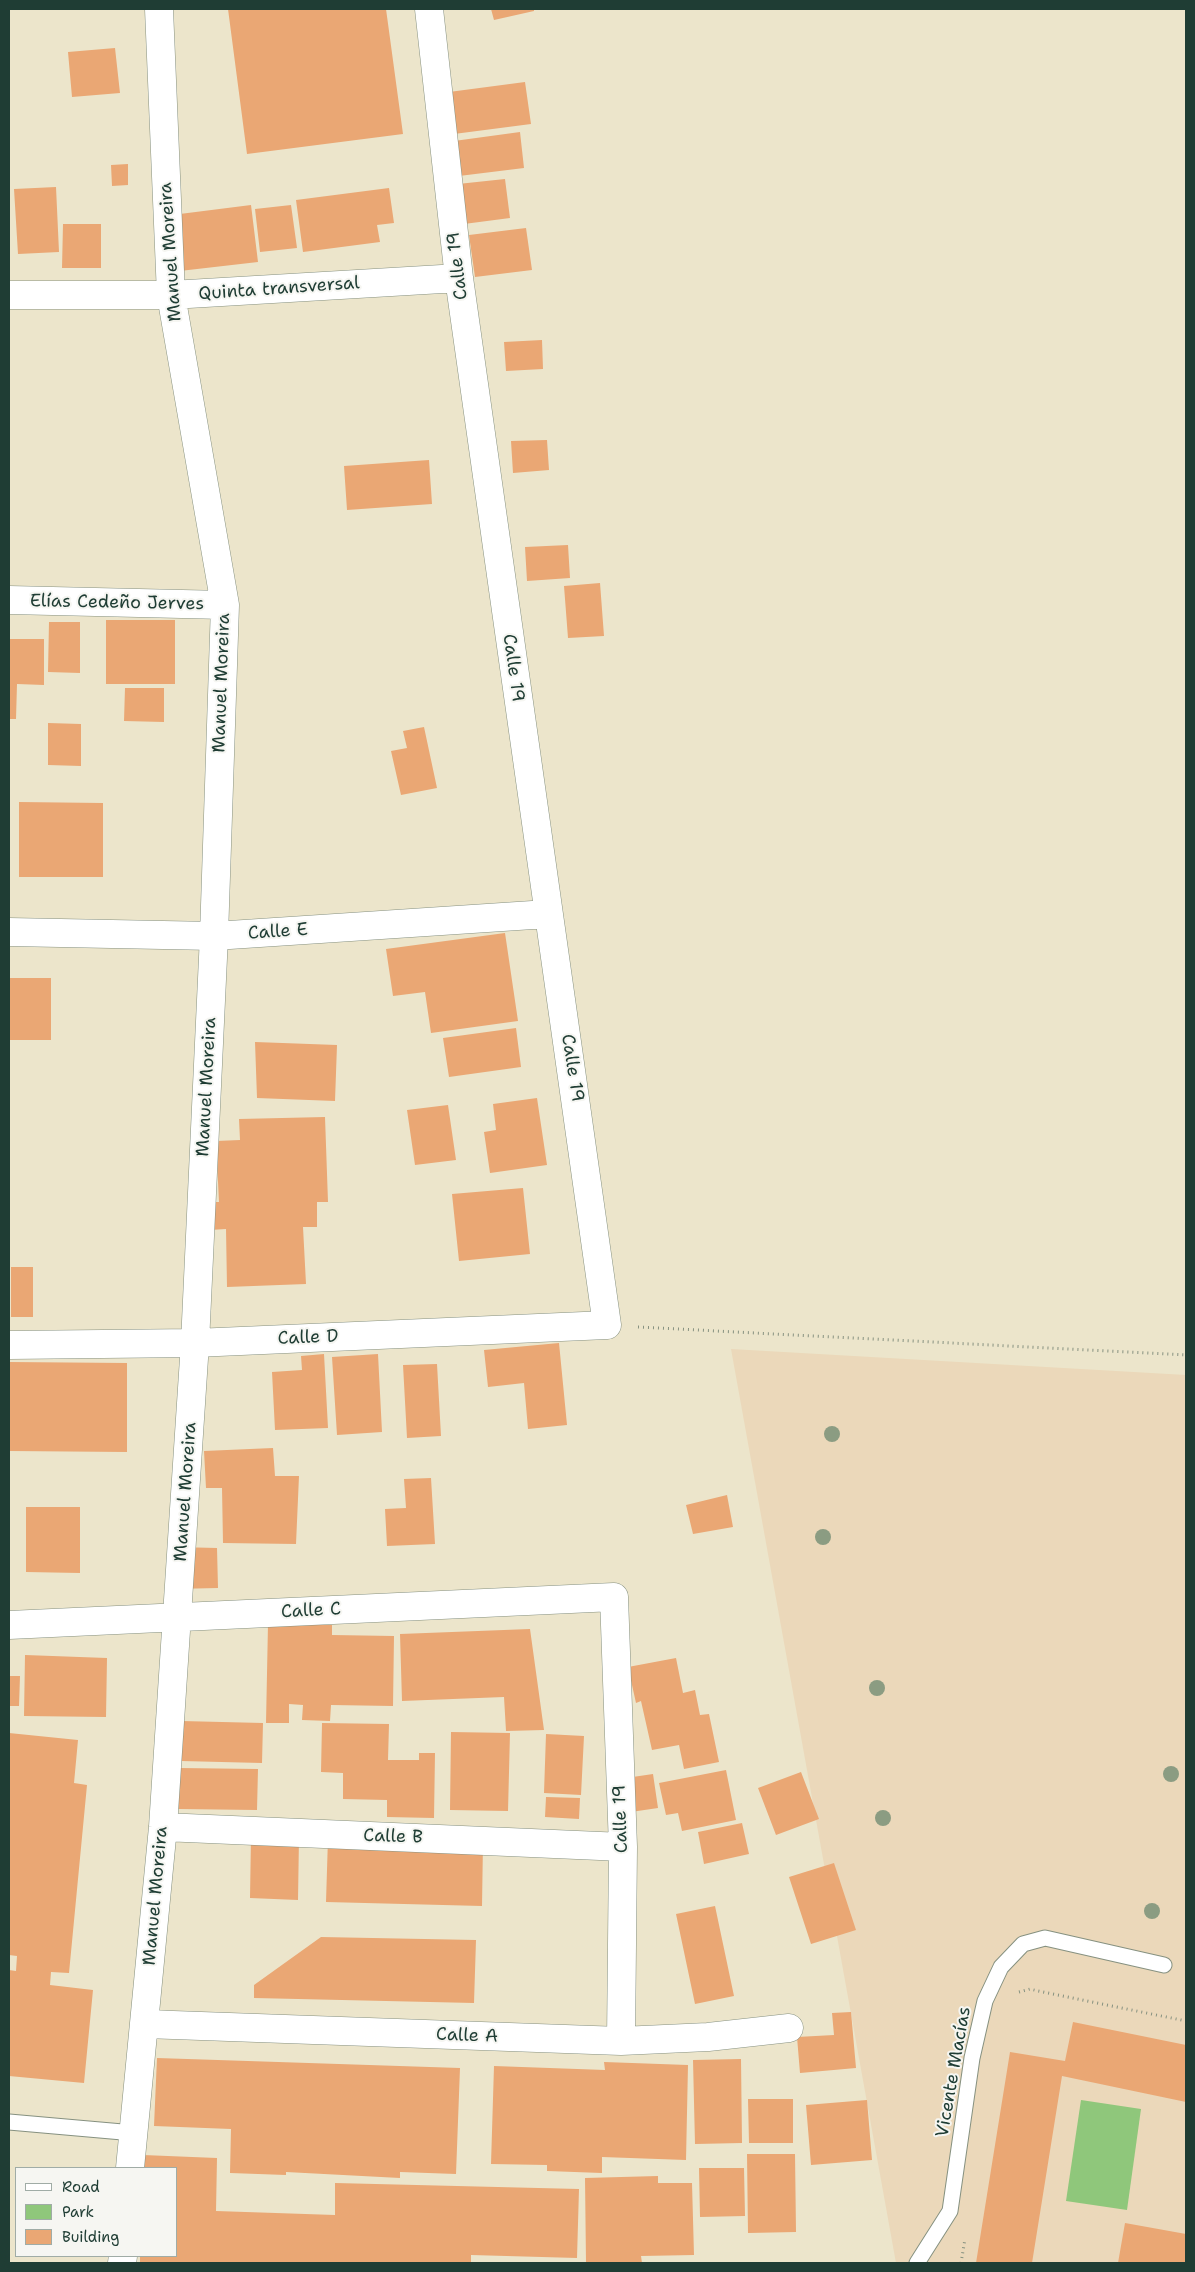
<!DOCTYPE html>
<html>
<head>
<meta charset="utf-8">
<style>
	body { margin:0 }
	#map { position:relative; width:1195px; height:2272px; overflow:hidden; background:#ece5cb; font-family:"Shantell Sans",sans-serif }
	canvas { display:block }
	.frame { position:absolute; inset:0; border:10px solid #1f3d34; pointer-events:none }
	.legend { position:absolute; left:15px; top:2167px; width:162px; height:90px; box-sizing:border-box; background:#f6f6f2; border:1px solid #a0aca6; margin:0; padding:6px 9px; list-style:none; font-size:15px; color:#1f3d34 }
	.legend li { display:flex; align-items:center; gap:10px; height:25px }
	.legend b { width:25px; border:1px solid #a0aca6 }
</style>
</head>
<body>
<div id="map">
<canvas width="1195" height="2272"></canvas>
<div class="frame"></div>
<ul class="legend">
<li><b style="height:6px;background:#fff"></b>Road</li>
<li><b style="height:14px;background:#8fc77b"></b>Park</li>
<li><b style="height:14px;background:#eaa774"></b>Building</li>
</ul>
</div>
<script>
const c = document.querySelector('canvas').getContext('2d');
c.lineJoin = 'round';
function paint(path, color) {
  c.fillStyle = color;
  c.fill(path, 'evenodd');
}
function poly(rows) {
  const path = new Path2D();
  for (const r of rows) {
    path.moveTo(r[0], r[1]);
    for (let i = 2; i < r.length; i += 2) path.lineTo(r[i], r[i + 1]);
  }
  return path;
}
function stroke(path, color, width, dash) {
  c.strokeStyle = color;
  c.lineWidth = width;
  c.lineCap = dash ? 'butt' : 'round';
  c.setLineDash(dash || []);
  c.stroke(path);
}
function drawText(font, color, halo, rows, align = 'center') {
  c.font = font + ' "Shantell Sans",sans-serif';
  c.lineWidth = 4;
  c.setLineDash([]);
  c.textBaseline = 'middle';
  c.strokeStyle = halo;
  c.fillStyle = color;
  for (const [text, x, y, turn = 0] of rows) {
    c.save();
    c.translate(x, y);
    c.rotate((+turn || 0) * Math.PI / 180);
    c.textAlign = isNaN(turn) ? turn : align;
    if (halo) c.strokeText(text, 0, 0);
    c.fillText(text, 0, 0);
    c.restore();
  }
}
paint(poly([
	[731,1349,1186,1375,1186,2263,896,2263]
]), '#ebd8ba');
paint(poly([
	[1081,2100,1141,2109,1127,2210,1066,2201]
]), '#8fc77b');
paint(poly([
	[228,9,386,9,403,134,247,154],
	[491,9,534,9,534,11,494,20],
	[115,48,120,93,72,97,68,52],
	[525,82,531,124,454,134,449,92],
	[520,132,524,168,459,176,454,141],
	[128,164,128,185,112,186,111,165],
	[505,179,510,218,464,224,458,184],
	[56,187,59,252,18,254,14,189],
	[389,188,394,223,377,225,380,242,303,252,296,200],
	[251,205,258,262,171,272,164,216],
	[291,205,297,248,260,252,255,209],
	[63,224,101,224,101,268,62,268],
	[526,228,532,270,475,277,469,235],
	[542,340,543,369,506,371,504,342],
	[547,440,549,470,513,473,511,441],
	[429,460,432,504,347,510,344,466],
	[568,545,570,578,527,581,525,547],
	[600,583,604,636,568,638,564,586],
	[106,620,175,620,175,684,106,684],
	[49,622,80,622,80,673,48,672],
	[9,639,44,639,44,685,17,684,16,719,9,719],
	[125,688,164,688,164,722,124,721],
	[48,723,81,724,81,766,48,765],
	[424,727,437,788,401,795,391,751,407,748,403,731],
	[19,802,103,803,103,877,19,877],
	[505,933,518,1021,431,1033,425,992,393,996,386,949],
	[9,978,51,978,51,1040,9,1040],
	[516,1028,521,1067,449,1077,443,1038],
	[255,1042,337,1045,335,1101,257,1098],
	[537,1098,547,1165,490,1173,484,1132,496,1130,493,1104],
	[448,1105,456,1160,415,1165,407,1110],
	[325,1117,328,1202,317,1202,317,1227,303,1227,306,1284,227,1287,226,1229,210,1230,208,1202,219,1202,216,1141,240,1140,239,1119],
	[523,1188,530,1254,459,1261,452,1194],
	[11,1267,33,1267,33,1317,11,1317],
	[559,1343,567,1425,528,1429,524,1383,488,1387,484,1350],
	[324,1354,328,1428,275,1430,272,1372,302,1370,301,1356],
	[378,1354,382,1432,337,1435,332,1357],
	[9,1362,127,1363,127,1452,9,1451],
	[437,1364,441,1436,407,1438,403,1365],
	[273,1448,275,1476,299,1476,296,1544,223,1543,222,1488,206,1488,204,1451],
	[431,1478,435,1544,387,1546,385,1509,406,1508,404,1479],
	[727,1495,733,1527,693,1534,686,1505],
	[26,1507,80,1507,80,1573,26,1572],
	[177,1547,217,1548,218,1588,174,1589],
	[268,1624,332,1625,332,1635,394,1636,393,1706,331,1705,330,1721,302,1720,303,1705,289,1704,289,1723,266,1723],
	[530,1629,544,1730,506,1731,504,1697,402,1701,400,1634],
	[25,1655,107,1658,106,1717,24,1716],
	[676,1658,683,1693,695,1690,700,1715,709,1714,719,1762,684,1769,679,1745,652,1750,641,1701,636,1703,628,1667],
	[9,1676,20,1676,19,1706,9,1706],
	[181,1721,263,1723,262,1763,181,1761],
	[322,1723,389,1724,388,1760,419,1760,419,1753,435,1753,434,1818,387,1817,387,1800,343,1799,343,1773,321,1772],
	[451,1732,510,1733,508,1811,450,1810],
	[9,1733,78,1740,74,1783,87,1785,69,1973,51,1972,50,1985,93,1990,84,2083,9,2076,9,1970,16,1971,17,1956,9,1955],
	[546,1734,584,1736,581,1795,544,1793],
	[179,1768,258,1769,257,1810,178,1809],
	[726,1770,736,1820,682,1831,678,1813,666,1815,659,1783],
	[801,1772,819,1819,776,1835,758,1788],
	[653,1774,658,1808,624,1813,619,1779],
	[546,1797,580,1798,579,1819,545,1817],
	[742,1823,749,1854,704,1864,698,1832],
	[251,1836,299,1837,298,1900,250,1898],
	[328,1838,483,1842,482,1906,326,1902],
	[834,1863,856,1930,811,1944,789,1877],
	[715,1906,734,1996,695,2004,676,1914],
	[321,1937,476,1940,474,2003,254,1998,254,1985],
	[851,2012,856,2068,800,2073,797,2037,834,2035,832,2013],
	[1073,2022,1186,2045,1186,2102,1062,2076,1032,2263,976,2263,1010,2052,1065,2061],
	[157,2058,460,2068,456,2174,400,2172,400,2178,286,2172,286,2175,230,2173,231,2129,154,2126],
	[741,2059,742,2143,695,2144,693,2060],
	[604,2062,688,2065,686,2160,602,2157,602,2173,547,2171,547,2165,491,2164,494,2066,605,2070],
	[748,2099,793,2099,793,2143,749,2143],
	[867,2100,872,2160,811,2165,806,2105],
	[747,2154,795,2154,796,2232,748,2233],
	[143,2155,217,2158,216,2211,335,2215,335,2183,579,2189,577,2258,471,2255,471,2263,140,2263,140,2256,176,2256,176,2168,143,2168],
	[699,2168,744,2168,745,2216,700,2217],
	[658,2176,658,2183,692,2183,694,2255,641,2256,642,2263,586,2263,585,2178],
	[1125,2223,1186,2234,1186,2263,1118,2263]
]), '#eaa774');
const service = poly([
	[9,2122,134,2133],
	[917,2263,950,2211,972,2058,985,2001,1001,1967,1023,1944,1045,1938,1164,1965]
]);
const minor = poly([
	[9,295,171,295,459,278],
	[9,600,225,605],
	[9,932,214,936,548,914],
	[9,1345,195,1343,607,1325,459,278,429,9],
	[9,1625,614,1597,623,1847,621,2041],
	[163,1827,623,1847],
	[145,2024,621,2041,708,2037,789,2028],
	[130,2168,163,1827,195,1343,214,936,225,605,171,295,159,9],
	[122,2263,123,2256]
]);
stroke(service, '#869180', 17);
stroke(minor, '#869180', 29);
stroke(poly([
	[638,1327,1186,1355],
	[1019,1992,1030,1989,1038,1991,1186,2021],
	[961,2263,965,2239]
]), '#869180', 3, [1, 4]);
stroke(service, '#fff', 15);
stroke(minor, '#fff', 28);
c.fillStyle = '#8b9c82';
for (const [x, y] of [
	[832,1434],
	[823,1537],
	[877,1688],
	[1171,1774],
	[883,1818],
	[1152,1911]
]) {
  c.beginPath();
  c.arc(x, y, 8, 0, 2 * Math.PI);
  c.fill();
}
drawText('18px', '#1f3d34', '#f6f6f2', [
	["Manuel Moreira",171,252,-94],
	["Calle 19",458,266,-97],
	["Quinta transversal",279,289,-4],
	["Elías Cedeño Jerves",117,603,1],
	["Calle 19",513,668,82],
	["Manuel Moreira",222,683,-88],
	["Calle E",278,932,-4],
	["Calle 19",572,1068,81],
	["Manuel Moreira",207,1087,-87],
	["Calle D",308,1338,-2],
	["Manuel Moreira",186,1492,-86],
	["Calle C",311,1611,-3],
	["Calle 19",621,1819,-92],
	["Calle B",393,1837,2],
	["Manuel Moreira",156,1896,-85],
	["Calle A",467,2036,2],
	["Vicente Macías",954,2072,-80]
]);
</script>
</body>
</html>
